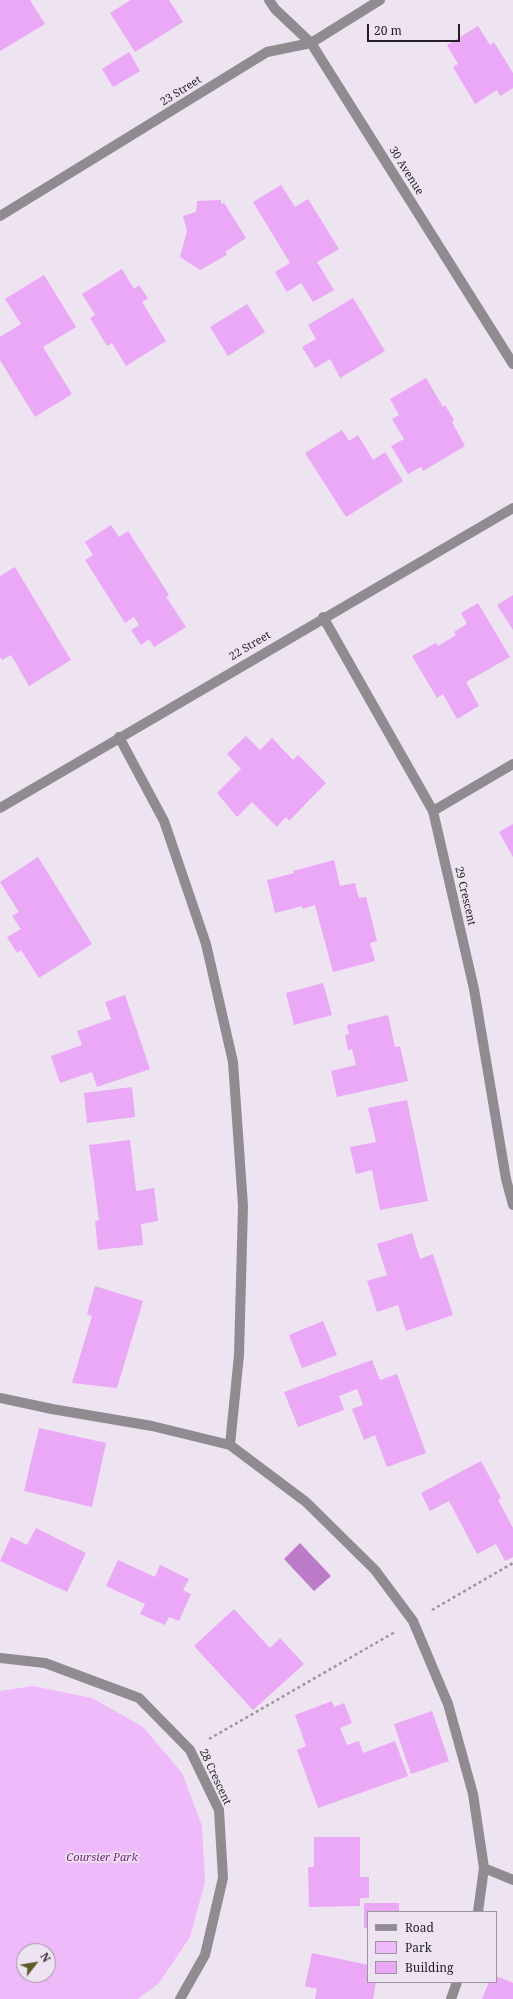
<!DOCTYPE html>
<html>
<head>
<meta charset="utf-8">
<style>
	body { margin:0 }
	#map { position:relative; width:513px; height:1999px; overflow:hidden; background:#eee3f0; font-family:"Noto Serif",serif }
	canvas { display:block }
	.legend { position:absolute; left:367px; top:1911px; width:130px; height:72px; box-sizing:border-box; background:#eee3f0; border:1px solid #9d959e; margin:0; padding:5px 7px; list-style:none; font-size:12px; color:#231f24 }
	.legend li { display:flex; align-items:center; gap:8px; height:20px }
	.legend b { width:20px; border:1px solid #9d959e }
	.north { position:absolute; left:16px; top:1943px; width:40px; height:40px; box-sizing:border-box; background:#eee3f0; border:1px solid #9d959e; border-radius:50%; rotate:59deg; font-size:11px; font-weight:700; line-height:16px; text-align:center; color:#231f24 }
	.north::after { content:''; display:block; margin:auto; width:14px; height:18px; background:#595b29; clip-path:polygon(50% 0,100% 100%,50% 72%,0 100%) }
	.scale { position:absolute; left:367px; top:24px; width:93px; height:18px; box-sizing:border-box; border:2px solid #231f24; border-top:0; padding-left:5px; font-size:12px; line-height:14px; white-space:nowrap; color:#231f24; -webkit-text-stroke:3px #eee3f0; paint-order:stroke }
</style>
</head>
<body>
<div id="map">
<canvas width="513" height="1999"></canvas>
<ul class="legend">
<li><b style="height:5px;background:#8f8b90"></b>Road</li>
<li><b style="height:11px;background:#efbafa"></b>Park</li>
<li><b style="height:11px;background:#eaa8f7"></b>Building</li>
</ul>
<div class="north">N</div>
<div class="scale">20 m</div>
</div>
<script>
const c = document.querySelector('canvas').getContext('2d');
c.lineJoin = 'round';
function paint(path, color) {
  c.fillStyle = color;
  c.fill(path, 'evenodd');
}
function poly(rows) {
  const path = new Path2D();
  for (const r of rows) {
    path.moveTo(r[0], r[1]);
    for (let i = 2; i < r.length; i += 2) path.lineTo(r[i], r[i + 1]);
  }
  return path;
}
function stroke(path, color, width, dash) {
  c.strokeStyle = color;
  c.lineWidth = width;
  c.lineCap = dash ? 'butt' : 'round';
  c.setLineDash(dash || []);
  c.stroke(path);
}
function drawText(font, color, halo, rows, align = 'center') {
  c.font = font + ' "Noto Serif",serif';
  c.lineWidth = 3.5;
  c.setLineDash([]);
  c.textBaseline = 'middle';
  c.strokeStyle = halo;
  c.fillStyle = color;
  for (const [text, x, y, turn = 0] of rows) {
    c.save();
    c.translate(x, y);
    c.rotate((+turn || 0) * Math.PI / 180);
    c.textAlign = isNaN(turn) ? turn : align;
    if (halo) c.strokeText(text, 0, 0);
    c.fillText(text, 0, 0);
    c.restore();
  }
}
paint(poly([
	[33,1686,92,1698,143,1727,182,1773,202,1826,205,1882,190,1937,159,1983,138,1999,0,1999,0,1691],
	[24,1951,48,1951,48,1975,24,1975]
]), '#efbafa');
paint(poly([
	[300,1543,331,1576,314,1591,284,1559]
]), '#bb7bc8');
paint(poly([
	[0,0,30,0,45,24,0,51],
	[131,0,169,0,183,22,135,52,110,13],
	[478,26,490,45,494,42,513,73,513,88,500,96,497,90,475,104,453,67,458,64,447,45],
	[129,52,140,71,113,87,102,69],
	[281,185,295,207,308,199,339,249,317,262,334,290,313,302,301,283,287,292,275,272,290,263,253,202],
	[221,200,221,204,224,203,246,238,225,252,227,255,200,270,180,257,187,231,183,216,196,212,197,201],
	[122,269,134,289,139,285,148,298,142,302,166,341,126,366,112,343,107,346,90,318,95,315,82,294],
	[44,275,76,327,43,347,72,394,35,417,0,360,0,337,21,324,5,299],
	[353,298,385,351,340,378,330,359,315,368,302,347,316,339,308,325],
	[247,304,265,332,228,356,210,327],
	[426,378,443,407,445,405,454,420,452,422,465,446,423,471,421,467,408,474,391,446,404,439,392,419,399,415,390,399],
	[342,430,349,441,358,435,373,460,385,452,403,481,346,517,305,453],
	[111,525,119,537,128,531,169,595,166,597,186,627,154,647,149,639,141,645,131,630,139,625,134,617,125,623,85,560,93,555,85,542],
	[15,567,71,660,29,686,11,655,2,660,0,657,0,576],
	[513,595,513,630,497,605],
	[478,603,510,657,466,682,479,706,457,719,443,694,437,698,412,656,436,643,438,646,456,635,454,632,467,624,461,613],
	[246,736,260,750,272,738,293,760,298,755,326,783,289,821,286,817,277,827,252,802,237,817,217,793,241,769,227,754],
	[513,824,513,857,499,832],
	[38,857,92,944,39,978,21,950,17,953,7,937,21,929,12,916,19,912,0,882],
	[334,860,340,886,355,883,359,898,366,897,377,941,370,943,375,961,333,972,315,905,303,909,302,906,275,913,267,880,294,873,293,871],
	[323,983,332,1015,294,1025,286,993],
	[125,995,150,1069,97,1087,92,1072,60,1083,51,1056,82,1045,77,1031,111,1019,105,1002],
	[388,1015,395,1047,400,1046,408,1081,337,1097,331,1071,356,1065,352,1049,348,1050,345,1035,349,1034,347,1025],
	[132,1087,135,1117,87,1123,84,1093],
	[407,1100,428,1201,380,1210,372,1170,356,1174,350,1147,376,1142,368,1108],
	[130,1140,136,1191,154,1188,158,1221,141,1224,143,1245,98,1250,95,1221,99,1220,89,1145],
	[412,1233,420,1259,433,1254,453,1315,406,1331,398,1305,377,1312,367,1281,387,1275,377,1244],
	[95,1286,143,1301,117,1388,72,1383,92,1316,87,1314],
	[323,1321,337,1355,302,1368,289,1335],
	[372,1360,380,1380,397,1374,426,1453,387,1467,375,1435,364,1440,352,1409,363,1405,357,1389,339,1396,344,1410,298,1427,284,1392],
	[39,1428,106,1443,92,1507,24,1491],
	[481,1461,501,1498,498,1500,513,1528,513,1557,505,1561,496,1544,477,1554,449,1501,430,1511,421,1493],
	[36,1528,86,1553,67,1592,0,1561,11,1537,27,1545],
	[118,1560,155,1577,160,1565,189,1579,183,1590,191,1594,179,1621,169,1617,165,1625,140,1614,145,1604,106,1586],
	[234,1609,270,1648,280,1638,304,1664,253,1710,194,1646],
	[332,1701,334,1707,344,1703,352,1723,340,1728,347,1745,359,1741,363,1753,395,1741,408,1776,318,1808,297,1750,306,1746,295,1715],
	[432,1711,449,1761,411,1774,394,1724],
	[314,1837,360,1837,360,1877,369,1877,369,1898,360,1898,360,1906,309,1907,308,1867,314,1867],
	[364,1903,399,1903,399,1912,368,1912,368,1928,364,1928],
	[312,1953,368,1965,368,1982,376,1982,373,1999,315,1999,317,1989,305,1986],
	[496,1976,513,1983,513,1999,482,1999,489,1982,496,1982]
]), '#eaa8f7');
stroke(poly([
	[432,1610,513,1563],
	[209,1739,395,1632]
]), '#9d959e', 2.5, [3, 3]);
stroke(poly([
	[119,737,164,821,206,944,233,1062,243,1206,239,1355,230,1445],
	[433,811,513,764],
	[0,1398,52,1409,152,1426,230,1445,306,1502,375,1570,413,1621,448,1704,473,1794,484,1868,478,1912],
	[484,1868,513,1880],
	[451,1999,457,1982]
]), '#8f8b90', 10);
stroke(poly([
	[269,0,275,9,311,43,513,364],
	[0,216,267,52,311,43,380,0],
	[323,617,433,811,474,989,506,1179,513,1205],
	[0,808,513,508],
	[0,1658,45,1663,139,1698,190,1750,219,1810,223,1878,205,1955,180,1999]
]), '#8f8b90', 10);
drawText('11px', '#231f24', '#eee3f0', [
	["23 Street",181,91,-32],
	["30 Avenue",406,171,58],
	["22 Street",250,646,-31],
	["29 Crescent",465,896,77],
	["28 Crescent",215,1777,65]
]);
drawText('italic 11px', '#722480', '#eee3f0', [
	["Coursier Park",102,1858]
]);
</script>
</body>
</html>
